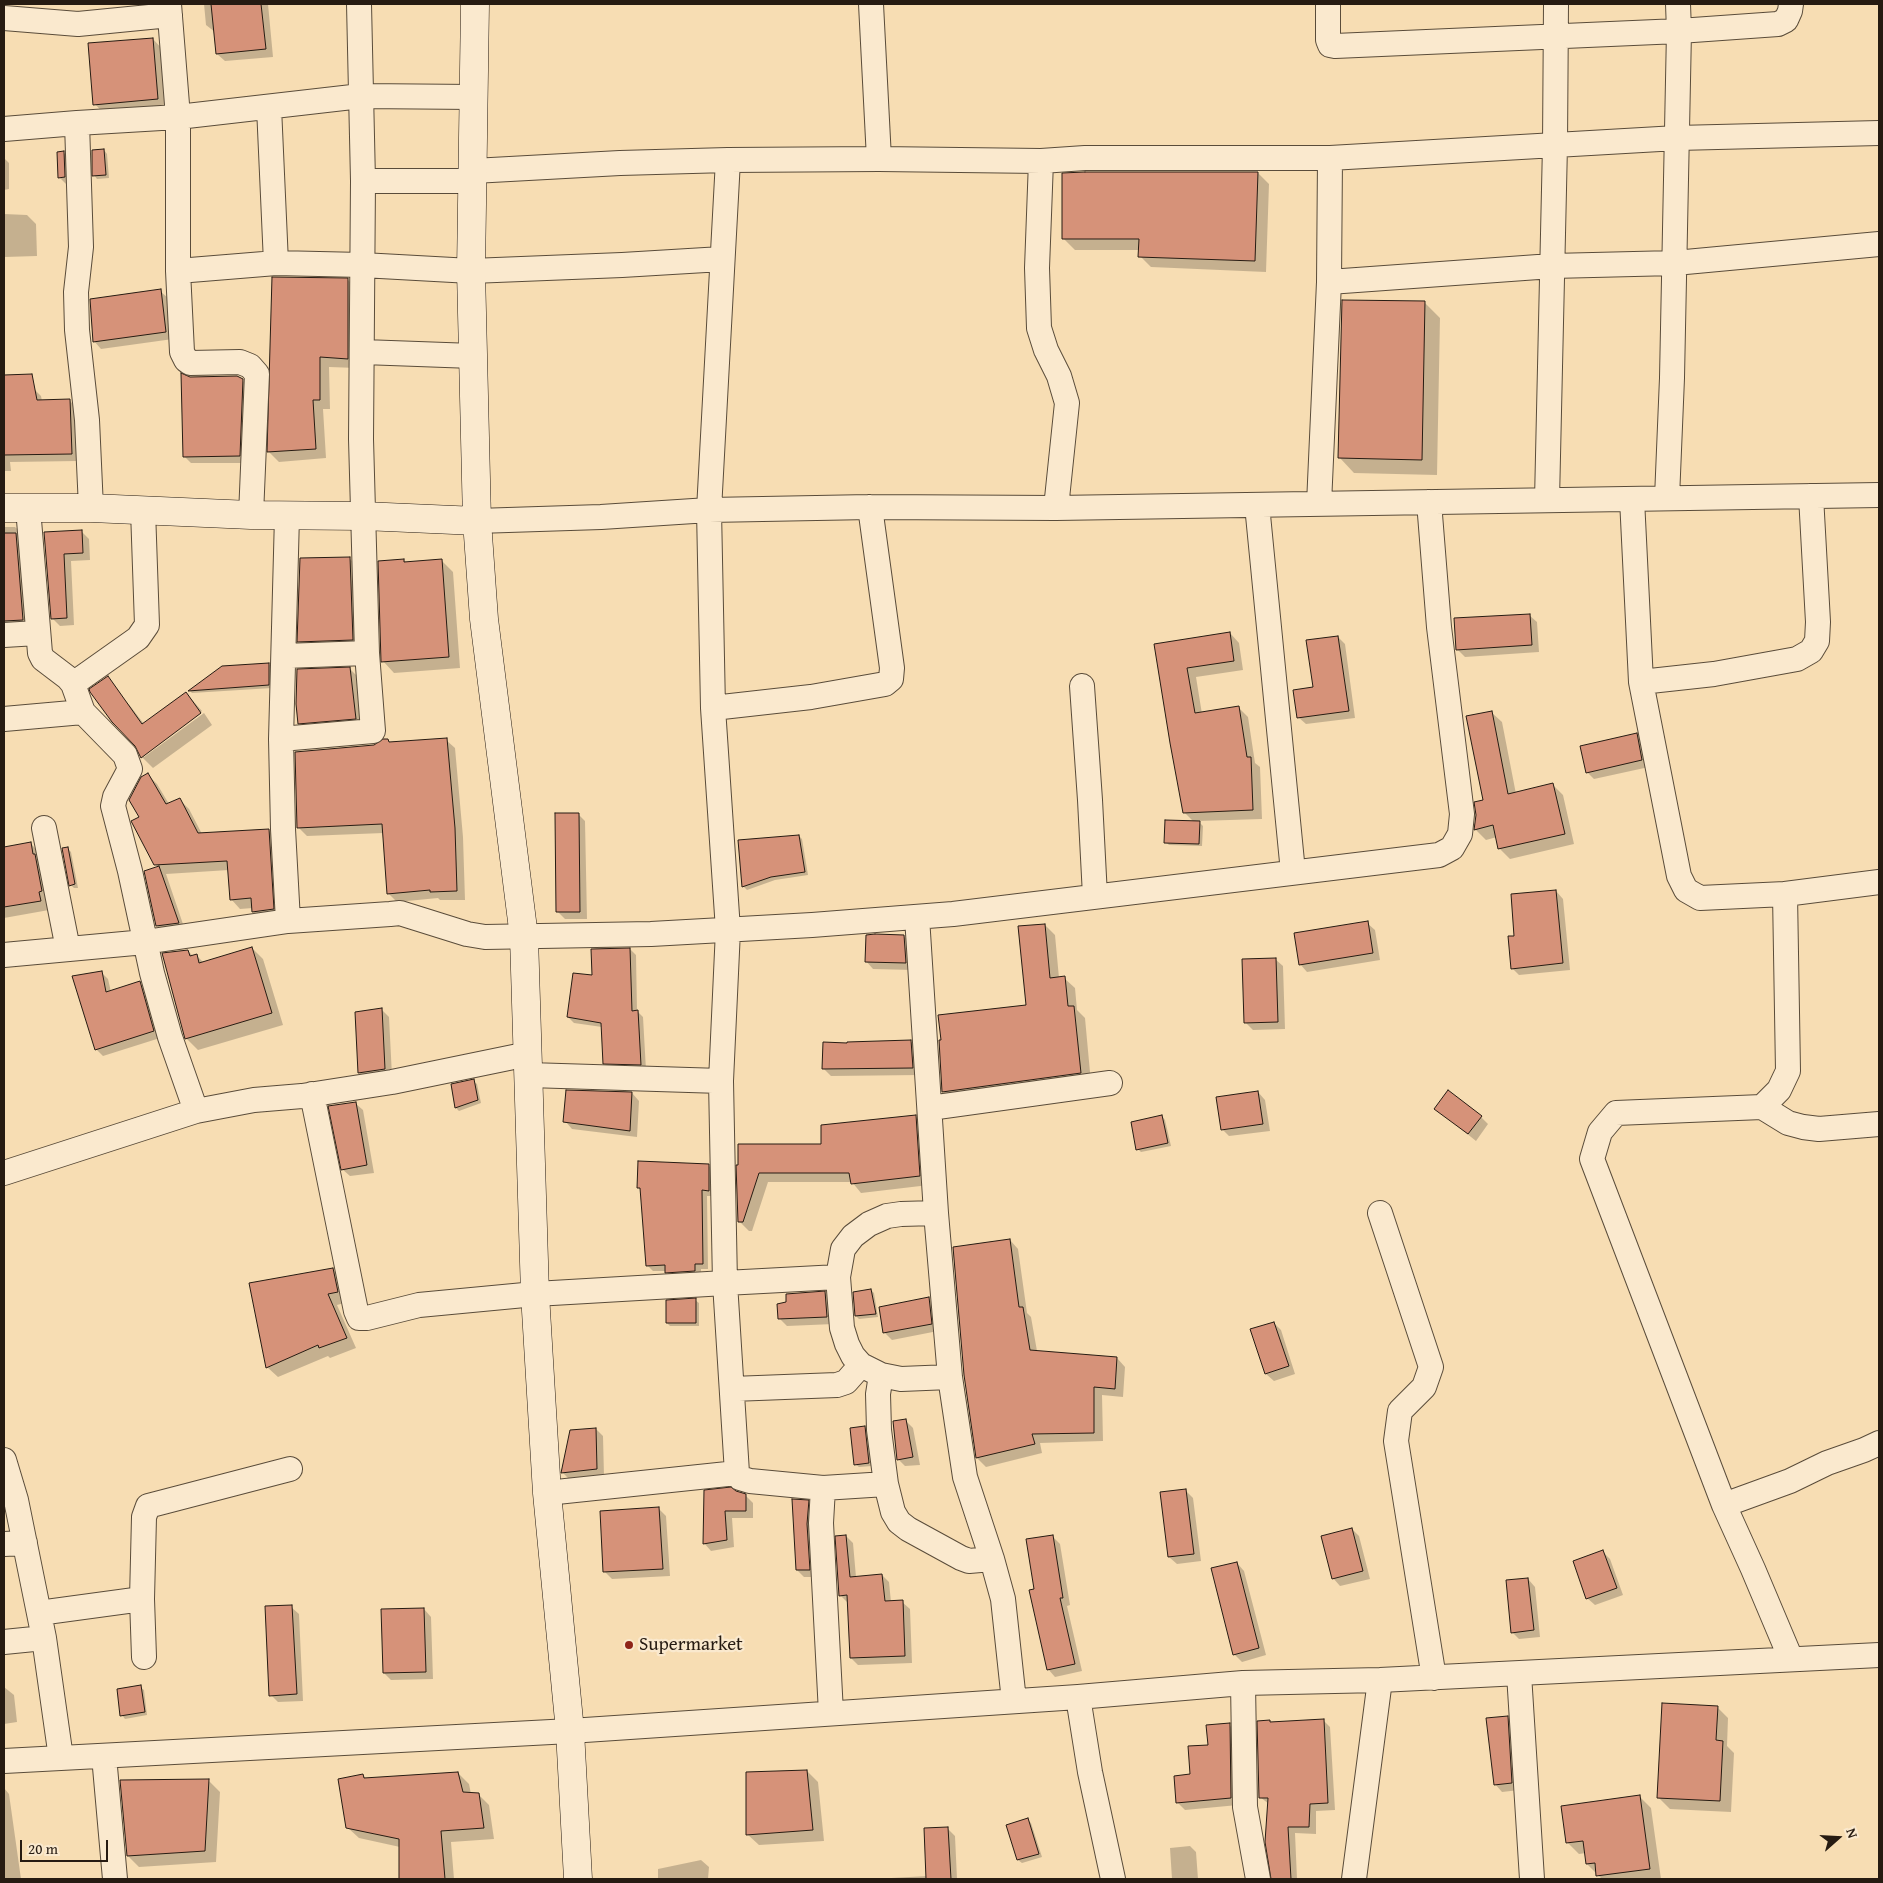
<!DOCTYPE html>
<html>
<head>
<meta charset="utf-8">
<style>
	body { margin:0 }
	#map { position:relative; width:1883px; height:1883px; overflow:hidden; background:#f7ddb3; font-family:"Gentium Book Plus",serif }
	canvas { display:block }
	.frame { position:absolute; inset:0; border:5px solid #261b12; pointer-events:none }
	.north { position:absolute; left:1813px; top:1813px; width:50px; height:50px; -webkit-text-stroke:4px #fae9ce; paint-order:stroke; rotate:71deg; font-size:14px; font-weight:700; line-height:20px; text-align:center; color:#261b12 }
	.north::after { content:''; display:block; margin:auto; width:18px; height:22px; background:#261b12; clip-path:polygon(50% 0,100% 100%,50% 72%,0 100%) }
	.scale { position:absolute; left:20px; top:1840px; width:88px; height:22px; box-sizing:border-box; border:2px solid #261b12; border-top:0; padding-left:6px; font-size:15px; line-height:18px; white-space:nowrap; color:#261b12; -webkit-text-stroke:4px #fae9ce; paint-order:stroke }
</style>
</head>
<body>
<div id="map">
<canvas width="1883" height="1883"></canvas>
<div class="frame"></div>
<div class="north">N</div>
<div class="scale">20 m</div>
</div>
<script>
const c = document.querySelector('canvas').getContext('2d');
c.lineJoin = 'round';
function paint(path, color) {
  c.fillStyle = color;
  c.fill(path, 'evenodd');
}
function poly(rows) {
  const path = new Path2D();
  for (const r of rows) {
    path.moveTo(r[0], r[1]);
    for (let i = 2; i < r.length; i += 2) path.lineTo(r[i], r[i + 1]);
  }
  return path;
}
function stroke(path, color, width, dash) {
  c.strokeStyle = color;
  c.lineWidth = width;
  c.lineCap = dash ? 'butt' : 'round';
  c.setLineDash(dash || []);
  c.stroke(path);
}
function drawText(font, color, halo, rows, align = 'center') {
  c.font = font + ' "Gentium Book Plus",serif';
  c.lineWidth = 4.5;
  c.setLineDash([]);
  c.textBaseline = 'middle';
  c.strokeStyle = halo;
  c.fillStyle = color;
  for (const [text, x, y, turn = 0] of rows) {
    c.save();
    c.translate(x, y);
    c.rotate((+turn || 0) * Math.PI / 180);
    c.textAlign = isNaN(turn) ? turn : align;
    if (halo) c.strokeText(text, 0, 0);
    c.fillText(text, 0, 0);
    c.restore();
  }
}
paint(poly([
	[204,4,268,4,273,57,225,61,217,54,215,32,206,25],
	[153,39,164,51,169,110,106,116,95,104],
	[104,150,107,154,109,178,97,179,94,175],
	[64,153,71,160,72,184,67,185,59,177],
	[4,158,9,163,9,189,4,190],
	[1258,173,1269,184,1266,272,1151,267,1140,256,1140,250,1075,250,1063,238],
	[4,214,27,215,36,224,37,256,5,257,5,305,4,305],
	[348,280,358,290,357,368,329,367,330,409,323,409,326,458,279,462,269,452],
	[160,291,168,298,173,339,101,349,94,341],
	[1425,303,1440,318,1437,475,1354,473,1339,457],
	[190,378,242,380,249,387,246,463,191,463,184,456],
	[4,389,34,389,41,396,42,401,70,401,77,408,78,461,10,462,11,471,4,471],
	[4,527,15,527,27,538,34,631,4,634],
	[82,532,89,539,90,560,71,561,74,625,60,626,52,618,45,533],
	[350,559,357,566,360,647,306,649,299,641],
	[404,560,407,563,441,560,453,572,460,668,394,673,383,661],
	[1529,615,1537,622,1539,652,1465,657,1457,649],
	[1230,633,1239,643,1243,670,1196,677,1202,714,1239,708,1248,717,1255,763,1260,767,1262,819,1198,821,1203,826,1202,846,1169,845,1166,842,1194,822,1184,812,1156,645],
	[1338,637,1345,644,1355,718,1306,724,1298,717,1315,688],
	[269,664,272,668,272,688,192,693,190,691],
	[350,669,357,676,362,726,306,731,299,723],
	[186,693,202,711,143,755,144,757,204,713,212,725,153,768,142,757,136,745,120,695,131,707,144,724],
	[1491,712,1502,722,1516,794,1553,785,1563,795,1574,844,1510,859,1500,849,1497,837,1486,840,1476,830,1484,801],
	[1637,734,1644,741,1649,767,1594,779,1587,772],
	[388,740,391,743,446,740,455,748,463,837,465,900,440,900,438,898,397,902,388,893,384,833,307,836,298,827,375,746],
	[148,775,157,784,169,804,179,799,189,809,202,834,269,831,278,840,283,918,262,921,253,912,253,908,240,909,231,899,229,870,166,874,185,930,165,933,157,926,146,872,159,868,155,864,141,818],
	[578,814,585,821,587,919,565,919,557,911],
	[799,836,802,839,808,875,775,880,747,890,743,886],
	[30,843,40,853,49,910,4,918,4,848],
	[67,848,71,852,78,888,74,888,71,885],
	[1556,891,1563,899,1570,970,1519,975,1512,968,1516,937],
	[1367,923,1375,930,1380,960,1307,972,1300,964],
	[1045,925,1055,935,1059,978,1064,978,1075,988,1077,1010,1085,1018,1091,1083,954,1102,943,1092,940,1041,1027,1007],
	[904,936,911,944,913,970,873,969,866,961],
	[252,948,263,959,283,1025,198,1050,186,1038,188,951,193,956,196,955,204,963],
	[630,949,636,955,637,1011,643,1017,646,1070,610,1069,604,1063,602,1027,574,1023,568,1017,594,976],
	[1275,959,1283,966,1285,1029,1253,1030,1246,1023],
	[101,972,108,979,111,992,140,983,147,990,160,1038,103,1056,96,1049],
	[381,1009,389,1017,392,1076,366,1080,359,1073,357,1013],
	[911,1042,918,1049,920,1075,831,1076,824,1069,848,1044],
	[473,1081,477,1084,481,1103,459,1111,456,1108],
	[1258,1092,1265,1100,1270,1131,1229,1136,1222,1129],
	[632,1093,639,1101,637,1137,572,1129,565,1121],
	[355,1103,363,1110,374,1173,350,1176,342,1169],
	[1435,1108,1481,1117,1488,1124,1476,1141],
	[915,1116,925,1125,929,1185,861,1193,852,1182,768,1182,752,1231,749,1231,739,1221,738,1166,822,1145],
	[1162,1116,1165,1120,1171,1146,1141,1152,1138,1149],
	[708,1165,714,1171,715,1196,707,1196,708,1269,701,1269,701,1276,672,1278,666,1271,653,1271,647,1265,642,1191,639,1188],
	[1010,1240,1018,1249,1027,1313,1031,1317,1037,1351,1117,1358,1125,1367,1123,1397,1102,1395,1103,1441,1040,1443,1042,1453,986,1467,977,1458,965,1375],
	[333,1269,343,1280,348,1302,337,1305,356,1348,330,1358,328,1356,278,1377,267,1367],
	[871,1290,874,1293,878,1317,859,1319,856,1316],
	[825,1293,832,1300,834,1324,787,1326,780,1319],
	[929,1299,936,1306,938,1331,892,1340,885,1333],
	[695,1300,699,1303,699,1326,670,1326,667,1323],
	[1274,1323,1281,1330,1295,1374,1274,1381,1266,1374,1251,1330],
	[905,1420,913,1428,920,1465,905,1466,898,1459],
	[865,1427,868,1431,872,1466,859,1467,855,1464],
	[596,1429,603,1436,604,1476,570,1480,563,1473,571,1431],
	[1185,1490,1193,1498,1201,1561,1177,1564,1169,1557],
	[705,1491,745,1495,753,1503,753,1518,732,1518,734,1547,711,1551,704,1543],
	[808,1502,815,1509,817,1577,804,1577,797,1570],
	[659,1509,666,1516,670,1576,612,1579,604,1571],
	[1352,1529,1359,1536,1370,1579,1340,1586,1333,1578],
	[846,1536,853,1543,856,1577,882,1575,889,1582,891,1602,902,1602,910,1609,912,1663,858,1665,851,1658,848,1603,840,1595],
	[1052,1536,1060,1544,1070,1605,1067,1606,1082,1671,1055,1677,1048,1669,1036,1590],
	[1603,1552,1610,1559,1623,1595,1595,1605,1587,1598],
	[1237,1563,1244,1571,1266,1655,1242,1662,1234,1654],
	[1528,1579,1535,1587,1540,1637,1519,1639,1512,1632],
	[291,1607,299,1614,303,1701,278,1702,271,1695],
	[424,1609,431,1617,433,1679,391,1680,384,1673],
	[4,1687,14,1695,17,1722,4,1724],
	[140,1687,144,1690,147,1715,125,1719,122,1715],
	[1717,1707,1728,1718,1727,1746,1734,1753,1731,1812,1670,1809,1658,1797],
	[1507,1717,1515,1724,1519,1790,1502,1792,1495,1784],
	[1323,1720,1330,1727,1335,1810,1316,1811,1316,1834,1295,1833,1297,1879,1273,1879,1269,1804,1260,1797,1269,1721,1272,1724],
	[1229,1725,1237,1732,1238,1805,1185,1810,1177,1802,1209,1746],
	[807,1771,818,1782,824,1841,759,1845,747,1834],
	[458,1773,469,1784,471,1794,478,1794,489,1805,494,1839,451,1842,454,1879,400,1879,400,1847,359,1838,347,1827,363,1775,366,1779],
	[209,1781,220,1792,216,1862,139,1867,128,1856],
	[4,1788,9,1794,21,1879,4,1879],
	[1640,1797,1651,1808,1661,1879,1602,1879,1587,1864,1586,1853,1579,1854,1567,1842],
	[1028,1820,1031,1823,1042,1857,1022,1863,1018,1860,1008,1826],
	[948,1829,955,1836,957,1879,873,1879,928,1876],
	[1190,1846,1196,1852,1198,1879,1172,1879,1170,1848],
	[701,1860,709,1867,708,1879,658,1879,658,1869]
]), '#0003');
const building = poly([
	[211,4,261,4,266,49,216,54,211,4],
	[153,38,158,99,93,105,88,43,153,38],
	[104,149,106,175,92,176,92,150,104,149],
	[64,151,65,177,58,178,57,152,64,151],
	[1085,172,1258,172,1255,261,1138,257,1139,239,1062,239,1062,173,1085,172],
	[272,277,348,278,348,359,320,357,320,400,313,400,316,449,267,452,272,277],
	[161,289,166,332,93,342,90,299,161,289],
	[1342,300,1425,301,1422,460,1338,458,1342,300],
	[181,373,190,377,237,376,243,379,240,456,183,457,181,373],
	[32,374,37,400,70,399,72,454,4,455,4,375,32,374],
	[82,530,83,553,64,554,67,618,51,619,44,532,82,530],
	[4,533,16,533,23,620,4,621,4,533],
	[350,557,353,640,297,642,300,558,350,557],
	[404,559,404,562,442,559,449,657,381,662,378,561,404,559],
	[1530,614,1532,645,1456,650,1454,618,1530,614],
	[1230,632,1234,661,1187,668,1195,713,1239,706,1247,757,1251,757,1253,810,1183,813,1170,743,1154,644,1230,632],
	[1338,636,1349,711,1297,718,1293,690,1313,687,1306,640,1338,636],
	[269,663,269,685,188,691,222,666,269,663],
	[350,667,356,719,298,724,296,704,297,669,350,667],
	[108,676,142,724,186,692,201,713,141,758,135,746,112,722,90,692,89,689,108,676],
	[1492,711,1508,794,1553,783,1565,834,1498,849,1493,825,1474,830,1476,815,1474,802,1483,800,1466,716,1492,711],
	[1637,733,1642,760,1586,773,1580,746,1637,733],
	[447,738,455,828,457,891,430,892,430,890,387,894,382,824,297,828,295,752,374,745,383,739,388,739,389,742,447,738],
	[148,773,166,804,180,798,198,833,269,829,274,909,252,912,251,898,230,900,227,861,154,865,131,821,139,817,129,800,141,777,148,773],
	[555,813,579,813,580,912,556,912,555,813],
	[1165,820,1200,821,1199,844,1164,843,1165,820],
	[799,835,805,872,771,877,742,887,738,840,799,835],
	[31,842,33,854,35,854,42,891,39,892,41,901,4,907,4,847,31,842],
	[68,847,75,884,69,886,62,848,68,847],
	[159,866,179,923,156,926,144,871,159,866],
	[1556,890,1563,963,1511,969,1508,936,1514,936,1511,894,1556,890],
	[1368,921,1373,953,1299,965,1294,933,1368,921],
	[1045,924,1050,978,1065,976,1068,1006,1074,1006,1081,1073,942,1092,939,1040,941,1040,938,1015,1026,1005,1018,926,1045,924],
	[875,934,904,935,906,963,865,962,866,935,875,934],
	[252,947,272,1013,185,1039,162,953,188,950,190,956,197,954,199,963,252,947],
	[630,948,632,1011,638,1010,641,1065,603,1064,601,1023,567,1017,573,973,592,975,591,949,630,948],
	[1276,958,1278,1022,1244,1023,1242,959,1276,958],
	[102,971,106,992,140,981,154,1031,95,1050,72,976,102,971],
	[382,1008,385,1069,358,1073,355,1012,382,1008],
	[911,1040,913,1068,822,1069,823,1042,847,1043,847,1042,911,1040],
	[474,1079,478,1100,455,1108,451,1084,474,1079],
	[566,1090,632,1092,630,1131,563,1122,566,1090],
	[1448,1090,1482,1116,1468,1134,1434,1109,1448,1090],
	[1258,1091,1263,1124,1221,1130,1216,1097,1258,1091],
	[356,1102,367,1165,341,1170,328,1106,356,1102],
	[916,1115,920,1176,851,1184,849,1173,759,1173,743,1222,738,1222,736,1165,738,1165,738,1144,821,1144,821,1125,916,1115],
	[1162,1115,1168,1143,1136,1150,1131,1122,1162,1115],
	[638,1161,709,1164,709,1191,702,1190,703,1264,695,1264,695,1271,665,1273,665,1265,646,1266,640,1188,637,1188,638,1161],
	[1010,1239,1019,1307,1023,1307,1030,1350,1117,1357,1115,1389,1094,1387,1094,1433,1032,1434,1035,1444,976,1458,964,1375,953,1247,1010,1239],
	[333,1268,338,1292,328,1294,347,1338,319,1348,318,1345,266,1368,249,1283,333,1268],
	[871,1289,876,1314,855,1316,853,1292,871,1289],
	[825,1291,827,1317,778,1319,777,1304,786,1302,786,1294,825,1291],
	[929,1297,932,1324,883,1333,879,1307,929,1297],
	[696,1298,696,1323,666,1323,666,1300,696,1298],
	[1274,1322,1289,1366,1265,1374,1250,1329,1274,1322],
	[906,1419,913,1457,897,1460,893,1421,906,1419],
	[865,1426,869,1463,854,1465,850,1428,865,1426],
	[596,1428,597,1469,561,1473,570,1430,596,1428],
	[731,1487,736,1491,746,1494,746,1511,725,1511,727,1540,703,1544,704,1490,731,1487],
	[1186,1489,1194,1554,1168,1557,1160,1492,1186,1489],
	[792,1499,809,1500,807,1524,810,1570,796,1570,792,1499],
	[659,1507,663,1569,603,1572,600,1511,659,1507],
	[1352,1528,1363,1571,1332,1579,1321,1536,1352,1528],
	[846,1535,850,1577,882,1574,885,1601,903,1600,905,1656,850,1658,847,1595,839,1596,835,1536,846,1535],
	[1053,1535,1063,1598,1060,1598,1075,1664,1047,1670,1029,1590,1034,1589,1026,1539,1053,1535],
	[1603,1550,1617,1588,1586,1599,1573,1561,1603,1550],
	[1237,1562,1259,1648,1233,1655,1211,1568,1237,1562],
	[1528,1578,1534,1630,1511,1633,1506,1580,1528,1578],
	[292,1605,297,1694,269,1696,265,1606,292,1605],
	[424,1608,426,1672,383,1673,381,1609,424,1608],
	[141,1685,145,1712,120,1716,117,1689,141,1685],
	[1662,1703,1718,1706,1716,1740,1723,1741,1720,1801,1657,1798,1662,1703],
	[1508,1716,1512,1783,1494,1785,1486,1718,1508,1716],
	[1324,1719,1328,1803,1310,1804,1309,1827,1288,1827,1291,1879,1271,1879,1265,1842,1268,1798,1259,1798,1257,1721,1270,1720,1270,1722,1324,1719],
	[1230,1723,1231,1798,1176,1803,1174,1776,1190,1774,1188,1746,1208,1745,1206,1725,1230,1723],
	[807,1770,813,1830,746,1835,746,1772,807,1770],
	[458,1772,463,1792,479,1793,484,1828,441,1831,445,1879,399,1879,399,1839,346,1828,338,1779,363,1774,364,1778,458,1772],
	[209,1779,205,1851,127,1856,120,1780,209,1779],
	[1640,1795,1650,1869,1596,1876,1595,1863,1586,1864,1583,1841,1566,1843,1561,1806,1640,1795],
	[1028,1818,1039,1854,1017,1860,1006,1825,1028,1818],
	[948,1827,951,1879,926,1879,924,1828,948,1827]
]);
paint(building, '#d69279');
stroke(building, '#261b12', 1);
const street = poly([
	[169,4,178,117,178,271,182,352,186,360,190,363,240,362,250,366,257,374,251,515],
	[871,4,879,159],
	[1328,4,1328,40,1330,45,1335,46,1679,31,1778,24,1786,20,1790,11,1791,4],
	[4,18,78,24,170,15],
	[269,107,276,263],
	[77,123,81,247,76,292,77,330,87,420,91,508],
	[4,129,77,123,178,117,361,96,474,97],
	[1041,161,1037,268,1039,328,1046,350,1059,376,1067,403,1056,508],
	[473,171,620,163,728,160,879,159,1041,161,1085,158,1330,158,1677,138,1879,133],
	[363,181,473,181],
	[178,271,276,263,362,265,471,271,622,265,722,259],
	[1329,282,1552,266,1675,263,1879,244],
	[363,352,473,356],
	[1667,498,1672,378,1679,31,1678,4],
	[1632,499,1641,682,1679,876,1686,890,1700,898,1785,894,1788,1071,1779,1090,1762,1107,1616,1113,1600,1132,1592,1159,1724,1505],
	[1547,500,1555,145,1556,4],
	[1319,504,1329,282,1330,158],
	[1257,505,1293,872],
	[28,508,40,653,43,659,68,678,73,684,83,712,125,755,130,769,115,797,113,806,130,871,152,973,170,1037,196,1111],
	[477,521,601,517,709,510,870,507,1056,508,1879,495],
	[4,635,37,633],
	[284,656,367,653],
	[1641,682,1714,674,1797,659,1811,651,1817,641,1818,622,1811,496],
	[73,684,138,638,147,625,143,510],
	[1082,686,1090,800,1095,896],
	[713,708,811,697,885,684,891,679,892,668,870,507],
	[4,719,83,712],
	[281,739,287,516],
	[44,828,68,949],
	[1785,894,1879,882],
	[917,917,936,1213,950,1377,965,1477,992,1559,1003,1599,1014,1701],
	[288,921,283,829,281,739,373,731,367,653,361,439,363,181,359,4],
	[4,955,145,942,288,921,390,914,400,913,467,934,485,937,651,934,812,925,953,914,1439,855,1452,848,1460,834,1462,814,1439,627,1429,502],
	[529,1075,721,1081],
	[312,1094,356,1311,359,1318,367,1318,419,1305,535,1294,725,1283,721,1081,728,930,713,708,709,510,728,160],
	[1762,1107,1788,1123,1803,1127,1819,1129,1879,1124],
	[930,1108,1110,1083],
	[4,1173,196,1111,254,1100,302,1096,392,1082,528,1054],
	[936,1213,901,1214,887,1216,869,1224,853,1236,843,1249,838,1277,842,1328,847,1344,853,1356,861,1365,881,1375,901,1379,950,1377],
	[1380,1213,1431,1367,1424,1387,1400,1411,1396,1441,1434,1678],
	[838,1277,725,1283,737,1473,740,1478,750,1481,823,1488,886,1484],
	[881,1375,878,1394,879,1430,886,1484,893,1512,899,1522,908,1529,961,1558,969,1561,992,1559],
	[732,1389,837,1385,846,1382,861,1365],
	[4,1460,16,1500,44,1638,61,1758],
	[823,1488,821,1523,831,1713],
	[547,1493,737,1473],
	[4,1544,25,1543],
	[39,1613,142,1599],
	[4,1642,44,1638],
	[144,1657,142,1599,144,1517,148,1506,290,1469],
	[1791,1659,1753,1569,1724,1505,1790,1481,1827,1463,1864,1450,1879,1443],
	[1519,1674,1532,1879],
	[1243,1683,1245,1807,1258,1879],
	[1078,1697,1090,1772,1113,1879],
	[104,1756,115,1879],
	[4,1761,570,1731,1078,1697,1243,1683,1380,1680,1879,1655],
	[1354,1879,1380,1680]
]);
const secondary = poly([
	[475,4,471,271,477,521,484,619,524,937,535,1294,547,1493,570,1731,578,1879],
	[4,508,91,508,251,515,363,516,477,521]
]);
stroke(street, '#5a4c3a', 26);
stroke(secondary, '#261b12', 29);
stroke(street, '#fae9ce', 24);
stroke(secondary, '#fae9ce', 28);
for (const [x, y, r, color] of [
	[629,1645,5,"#8f2418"]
]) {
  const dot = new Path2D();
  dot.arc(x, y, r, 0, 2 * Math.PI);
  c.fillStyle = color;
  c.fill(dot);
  stroke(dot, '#fae9ce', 2);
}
drawText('19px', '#261b12', '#fae9ce', [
	["Supermarket",639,1645]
], 'left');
</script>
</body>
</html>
